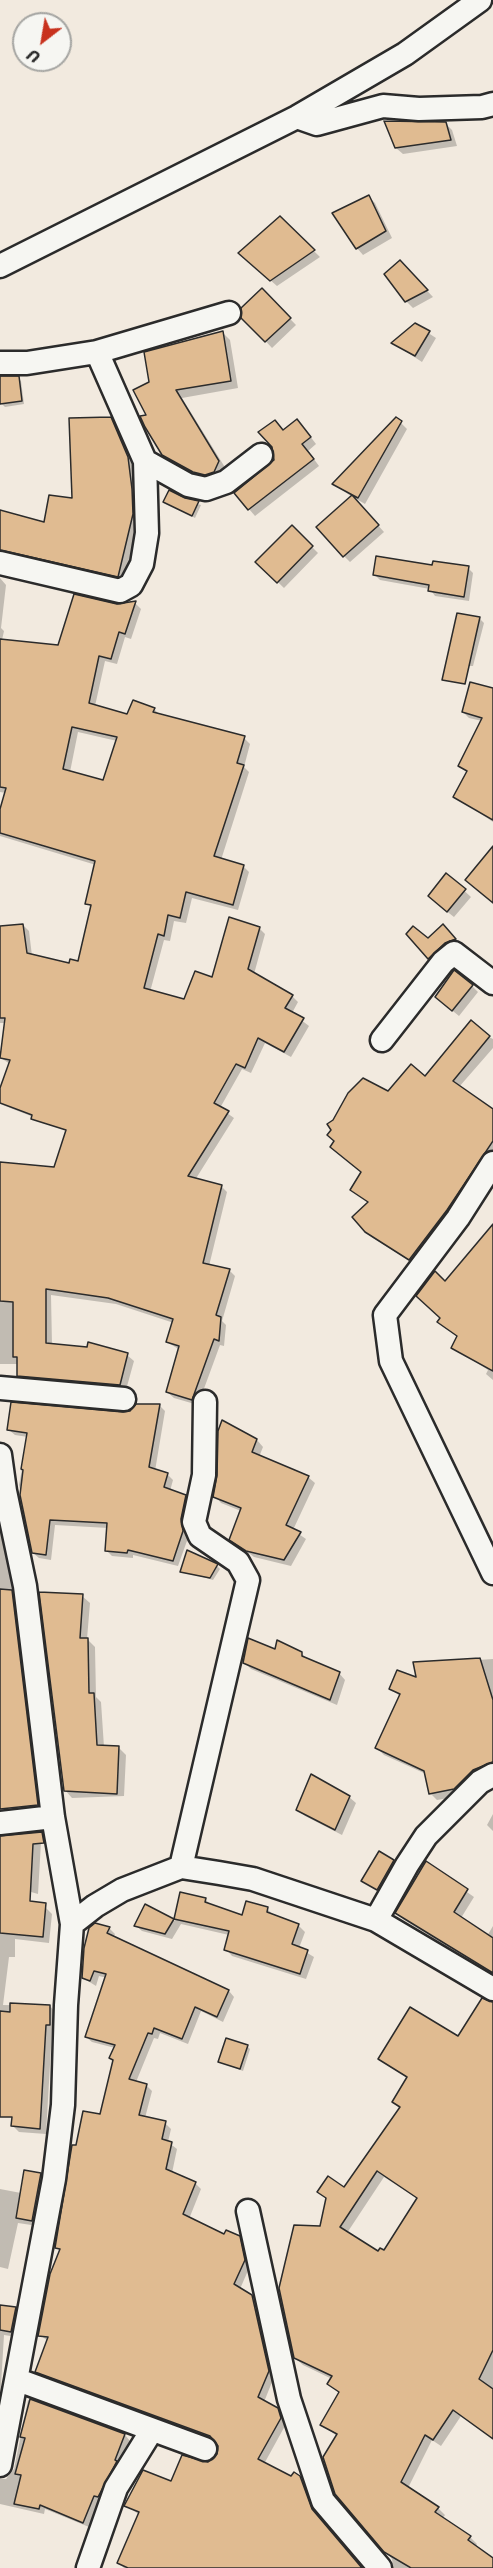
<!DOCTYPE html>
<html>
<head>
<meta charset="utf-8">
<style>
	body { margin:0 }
	#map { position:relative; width:493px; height:2568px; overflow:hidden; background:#f2eadf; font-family:Sriracha,sans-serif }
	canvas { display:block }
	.north { position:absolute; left:12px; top:12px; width:60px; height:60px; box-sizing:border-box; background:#f6f6f2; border:2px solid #a5a5a2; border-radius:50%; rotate:211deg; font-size:16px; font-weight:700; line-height:24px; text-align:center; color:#2b2b2b }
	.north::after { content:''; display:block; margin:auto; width:21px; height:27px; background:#c8321e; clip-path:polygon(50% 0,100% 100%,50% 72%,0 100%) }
</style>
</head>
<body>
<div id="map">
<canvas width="493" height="2568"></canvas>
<div class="north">U</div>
</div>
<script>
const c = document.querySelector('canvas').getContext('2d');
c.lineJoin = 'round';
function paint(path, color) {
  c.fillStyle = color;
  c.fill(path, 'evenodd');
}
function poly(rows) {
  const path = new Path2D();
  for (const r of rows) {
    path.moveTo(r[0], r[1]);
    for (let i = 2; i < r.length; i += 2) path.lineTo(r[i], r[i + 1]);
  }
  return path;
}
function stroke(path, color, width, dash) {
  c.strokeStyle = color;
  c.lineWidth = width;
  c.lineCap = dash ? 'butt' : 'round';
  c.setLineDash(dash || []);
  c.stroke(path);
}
paint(poly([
	[445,123,452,130,457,146,403,154,396,148],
	[369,197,375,203,392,238,363,255,357,248],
	[280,218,320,257,277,286,246,259],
	[400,262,433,297,413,308,406,301],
	[262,290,296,325,272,348,243,317],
	[416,325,436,338,422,362,393,343],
	[222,332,230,340,238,388,182,398,226,469,221,479,202,479,171,462,163,454,151,382],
	[0,377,18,378,21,381,24,404,5,407,2,404],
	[110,418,117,425,134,464,139,521,124,582,0,558,0,511,46,523,74,500],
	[401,423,407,429,365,504,353,497,384,532,350,562,344,556,352,497,334,484],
	[303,427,316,444,308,451,319,466,255,516,249,509,275,461,284,431],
	[184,500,201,505,195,518,165,501],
	[292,527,318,553,284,588,257,562],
	[434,567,468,568,473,573,469,601,435,596,430,589,380,580,375,575],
	[0,578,6,585,1,628,4,631,2,640,59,646,117,606,135,603,141,609,131,639,125,637,117,664,105,661,95,706,128,716,154,709,160,715,244,738,250,744,244,767,249,772,221,860,243,866,249,872,238,910,192,898,186,923,174,921,170,941,164,940,150,992,185,1001,213,979,259,928,265,934,254,974,292,996,298,1002,292,1013,309,1026,291,1057,265,1043,251,1073,242,1069,220,1108,234,1118,195,1180,221,1186,227,1192,209,1266,229,1270,235,1276,222,1321,226,1325,224,1346,220,1345,198,1405,174,1398,167,1392,180,1350,167,1342,174,1323,116,1304,51,1295,52,1345,127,1355,134,1361,126,1390,25,1382,19,1375,19,1364,0,1364,0,1164,55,1168,95,1141,0,1104,0,1092,10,1064,1,1058,6,1023,0,1023,0,927,23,925,29,931,32,956,70,965,79,963,92,908,87,903,96,865,0,836,0,814,6,793,0,792],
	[78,732,117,741,104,782,70,772],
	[479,618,484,623,473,666,456,666],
	[493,690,493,822,454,796,468,773,460,766,482,721,469,718,463,712],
	[447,875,471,897,454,917,436,903],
	[443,926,458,942,448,945,432,961,408,934,428,940],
	[472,986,478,992,459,1016,443,1003],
	[489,1037,493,1039,493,1048,459,1087,493,1112,493,1159,416,1265,373,1238,354,1217,369,1203,352,1190,363,1172,388,1093,425,1078],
	[493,1230,493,1380,486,1374,488,1370,453,1347,458,1337,445,1328,442,1318,445,1283],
	[137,1405,160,1406,165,1411,155,1471,168,1475,173,1480,170,1491,185,1497,191,1502,186,1526,188,1538,178,1566,133,1555,133,1558,112,1556,107,1551,108,1528,55,1525,51,1560,39,1558,33,1553,19,1485,28,1437,15,1435,9,1430,123,1414,131,1412],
	[223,1422,257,1440,263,1447,259,1457,308,1477,315,1483,293,1530,306,1539,291,1566,254,1557,231,1539,241,1511,221,1503,215,1496],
	[0,1524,17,1595,41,1797,0,1799],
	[217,1566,220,1569,213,1580,182,1571],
	[82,1596,90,1603,87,1639,95,1647,96,1697,101,1702,104,1747,118,1747,126,1755,124,1796,72,1798,65,1790],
	[276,1651,301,1653,308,1660,339,1673,345,1680,337,1705,251,1669,244,1662],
	[493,1659,493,1770,461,1796,437,1800,430,1793,426,1774,384,1755,377,1748,401,1697,391,1689,418,1679,415,1664],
	[349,1797,356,1803,342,1835,305,1816,298,1810],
	[493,1814,493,1831,487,1825],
	[0,1837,41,1842,38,1894,0,1883],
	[380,1853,396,1864,381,1892,366,1884],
	[426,1863,474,1897,461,1918,487,1936,493,1926,493,1975,404,1920,397,1913],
	[181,1894,205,1899,212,1906,243,1917,267,1909,274,1915,298,1925,305,1932,299,1948,314,1957,306,1979,232,1956,226,1949,229,1935,181,1924,172,1939,142,1931,135,1925,145,1906,175,1921],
	[45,1907,52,1914,49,1943,15,1939,15,1957,9,1957,3,2005,50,2006,56,2013,55,2030,52,2030,46,2134,19,2132,12,2125,15,2098,0,2052,0,1908],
	[109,1928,115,1934,113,1938,229,1991,234,1997,223,2022,201,2011,188,2044,160,2033,158,2039,154,2038,136,2082,146,2085,152,2091,145,2118,165,2123,171,2129,168,2142,177,2149,172,2173,195,2183,201,2189,189,2219,224,2236,239,2237,245,2243,250,2266,240,2289,258,2302,274,2377,264,2402,277,2410,286,2424,264,2464,292,2478,299,2477,306,2483,318,2517,361,2568,124,2568,119,2563,140,2515,126,2506,172,2483,201,2463,215,2460,219,2453,218,2444,42,2377,36,2371,48,2341,40,2335,60,2251,56,2247,77,2147,101,2116,114,2061,115,2048,92,2042,86,2037,107,1978,99,1976,96,1986,83,1978],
	[493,2004,493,2439,461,2416,441,2446,432,2440,408,2488,438,2508,445,2515,443,2518,470,2537,477,2544,475,2547,493,2560,493,2568,393,2568,392,2559,336,2493,337,2436,322,2425,340,2394,329,2384,332,2379,303,2365,295,2358,328,2200,318,2192,344,2189,400,2109,393,2102,408,2078,380,2058,459,2038],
	[384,2177,418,2199,384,2252,379,2253,347,2233],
	[247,2046,250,2049,243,2071,219,2062],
	[40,2175,46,2180,38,2226,18,2223,8,2269,0,2267,0,2189,21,2193],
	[0,2307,15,2308,21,2314,17,2337,4,2335,0,2402],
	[28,2400,125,2435,130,2441,104,2502,99,2501,89,2527,45,2509,44,2514,0,2504,0,2479,6,2479,14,2469]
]), '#0003');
const building = poly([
	[384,121,446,122,451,140,395,148,384,121],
	[369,195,386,231,356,249,332,213,369,195],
	[280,216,315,250,270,281,238,253,280,216],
	[400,260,428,290,405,302,384,274,400,260],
	[262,288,291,318,265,342,241,318,241,308,262,288],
	[415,323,430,331,415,356,391,343,415,323],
	[223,331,231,381,176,390,219,461,214,472,205,475,193,472,162,455,145,427,140,416,146,415,133,390,149,382,144,352,223,331],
	[0,376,19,376,22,401,0,404,0,376],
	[111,417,128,457,132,489,133,514,118,577,0,550,0,510,44,522,49,495,72,498,69,418,111,417],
	[396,417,402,421,358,498,332,484,396,417],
	[297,419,311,437,302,444,314,459,248,510,234,493,274,460,272,447,258,432,275,420,283,430,297,419],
	[169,490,185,498,199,501,192,516,163,502,169,490],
	[352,495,379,525,343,557,316,527,352,495],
	[292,525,313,546,277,583,255,562,292,525],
	[376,556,432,565,433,561,469,566,464,597,428,591,429,585,373,575,376,556],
	[74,594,117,604,136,601,125,634,119,632,111,659,99,656,89,703,127,714,133,700,155,708,153,712,245,736,237,763,244,765,214,856,244,865,233,905,186,892,180,918,168,915,164,936,158,934,144,988,184,999,195,971,212,977,229,917,260,927,248,969,293,995,285,1008,304,1018,284,1052,258,1038,245,1068,236,1064,214,1103,229,1111,188,1176,222,1185,203,1263,230,1269,216,1315,221,1317,219,1341,214,1339,192,1400,166,1392,179,1346,166,1342,173,1319,108,1298,46,1289,46,1343,87,1347,88,1342,128,1353,120,1385,17,1376,17,1357,13,1357,13,1302,0,1301,0,1162,54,1167,66,1130,31,1119,32,1115,0,1103,0,1088,10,1060,0,1058,5,1018,0,1018,0,926,23,924,27,953,69,963,70,959,78,961,91,905,85,904,95,861,0,833,0,809,6,788,0,787,0,639,58,645,74,594],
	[72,727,117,737,103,780,63,769,72,727],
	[457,613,480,617,465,684,442,680,457,613],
	[470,682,493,688,493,820,453,797,467,771,458,766,482,718,462,712,470,682],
	[493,846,493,903,465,880,493,846],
	[446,873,466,889,447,912,428,896,446,873],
	[443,924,456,939,445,943,428,959,406,934,413,926,428,938,443,924],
	[454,970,473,985,452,1011,435,997,454,970],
	[471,1020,490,1036,453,1081,493,1109,493,1141,447,1210,409,1260,365,1232,352,1217,368,1202,350,1190,361,1172,330,1147,334,1141,327,1135,331,1130,327,1124,333,1120,348,1093,363,1078,388,1091,411,1064,425,1076,471,1020],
	[493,1224,493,1371,451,1348,457,1336,437,1322,440,1318,416,1296,435,1271,445,1281,493,1224],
	[11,1402,123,1412,130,1411,136,1404,160,1404,149,1467,168,1473,164,1487,186,1495,181,1519,183,1531,173,1561,128,1550,127,1553,105,1551,107,1523,50,1520,46,1555,32,1553,20,1495,23,1470,21,1469,27,1433,7,1430,11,1402],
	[222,1420,257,1439,252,1452,309,1476,286,1525,301,1532,284,1560,246,1551,229,1540,241,1508,213,1497,217,1475,218,1431,222,1420],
	[187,1550,218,1564,210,1578,180,1572,187,1550],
	[0,1589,12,1590,38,1805,0,1809,0,1589],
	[39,1592,83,1594,80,1638,88,1638,89,1693,94,1693,97,1745,119,1746,117,1794,64,1791,39,1592],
	[248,1638,275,1649,277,1640,302,1652,302,1656,340,1672,330,1700,243,1663,248,1638],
	[480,1658,493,1700,493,1762,473,1770,454,1789,429,1794,424,1771,375,1748,400,1694,389,1689,397,1670,416,1677,413,1662,480,1658],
	[311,1774,350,1796,335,1830,296,1810,311,1774],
	[42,1832,44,1843,33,1844,30,1901,46,1903,43,1937,0,1933,0,1836,42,1832],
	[379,1851,394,1860,377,1890,361,1881,379,1851],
	[426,1861,468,1889,454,1912,493,1938,493,1973,395,1913,426,1861],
	[180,1892,206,1898,205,1902,242,1915,246,1901,268,1907,267,1912,299,1924,292,1944,308,1950,300,1974,224,1950,229,1931,174,1919,180,1892],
	[145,1904,174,1919,165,1934,134,1926,145,1904],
	[95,1923,110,1927,107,1933,229,1990,217,2017,195,2007,182,2039,154,2028,152,2034,148,2033,129,2079,147,2084,139,2115,166,2121,162,2139,172,2142,166,2169,196,2182,183,2214,224,2234,226,2230,240,2236,245,2260,234,2284,252,2295,269,2371,258,2397,278,2408,281,2418,258,2459,291,2476,294,2472,300,2476,312,2509,362,2568,128,2568,117,2563,139,2512,124,2506,143,2470,171,2481,182,2455,208,2462,217,2454,218,2446,210,2436,35,2372,48,2337,38,2336,50,2274,60,2249,55,2248,72,2145,76,2145,83,2111,100,2114,113,2060,109,2058,115,2045,85,2037,106,1974,94,1971,90,1981,82,1978,84,1948,89,1928,95,1923],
	[482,1998,493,2002,493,2350,479,2379,493,2389,493,2439,453,2410,433,2440,425,2435,401,2482,439,2507,435,2512,471,2536,468,2540,493,2558,493,2568,411,2568,384,2552,335,2494,323,2457,337,2434,320,2425,339,2392,327,2384,332,2376,294,2358,279,2288,294,2225,320,2226,326,2198,317,2192,328,2176,344,2187,400,2107,392,2102,407,2077,378,2059,410,2007,458,2036,482,1998],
	[377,2171,417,2198,384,2250,380,2248,378,2251,340,2227,377,2171],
	[10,2003,50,2005,50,2025,46,2025,40,2129,11,2126,12,2117,0,2117,0,2011,10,2012,10,2003],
	[226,2038,248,2045,240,2069,218,2062,226,2038],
	[24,2170,41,2173,32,2221,16,2218,24,2170],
	[0,2305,16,2307,11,2332,0,2330,0,2305],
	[30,2399,125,2434,115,2460,117,2461,98,2497,94,2496,83,2523,40,2505,39,2509,14,2504,21,2475,15,2474,25,2438,20,2437,30,2399]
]);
paint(building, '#e0bb91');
stroke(building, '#2b2b2b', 1.5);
const minor = poly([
	[297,117,317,124,383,106,419,109,482,107,493,104],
	[0,266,297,117,405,54,480,0],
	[97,352,229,313],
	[0,363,27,363,97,352,145,461,147,533,142,564,131,585,120,591,0,563],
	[145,461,188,485,206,489,226,482,261,455],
	[382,1040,443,962,454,953,493,983],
	[493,1163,458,1218,385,1315,391,1361,493,1573],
	[0,1388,124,1399],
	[0,1455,5,1491,25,1586,53,1817,72,1924],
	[0,1823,53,1817],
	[181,1867,248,1580,238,1562,200,1536,194,1522,204,1475,205,1402],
	[376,1920,407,1865,426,1836,480,1782,493,1775],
	[248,2211,289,2399,323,2501,380,2568],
	[18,2380,205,2449],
	[0,2465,54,2179,63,2105,66,2005,72,1924,95,1906,122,1890,181,1867,219,1873,253,1879,376,1920,493,1989],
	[88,2568,116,2488,152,2430]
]);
stroke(minor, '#2b2b2b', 27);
stroke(minor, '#f6f6f2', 22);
</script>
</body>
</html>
